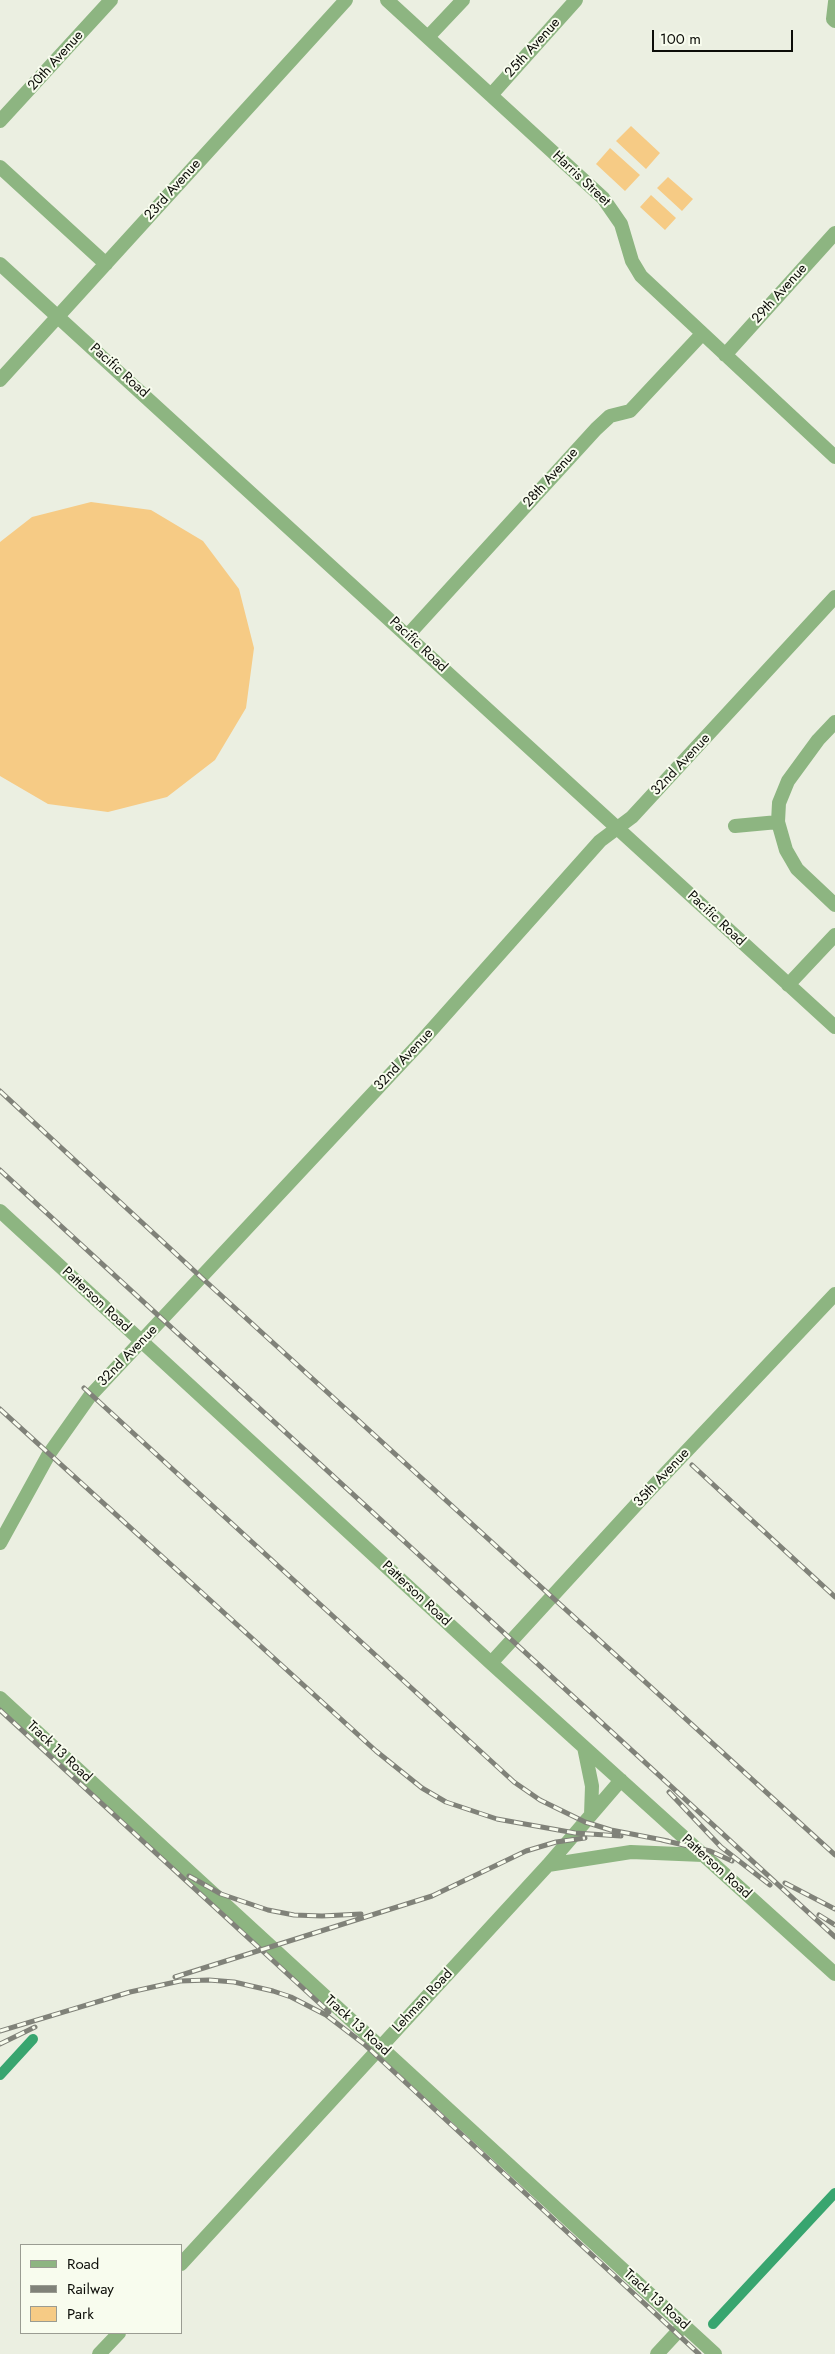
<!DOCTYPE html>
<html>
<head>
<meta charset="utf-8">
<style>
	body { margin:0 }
	#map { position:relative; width:835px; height:2354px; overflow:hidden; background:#ebefe1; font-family:Jost,sans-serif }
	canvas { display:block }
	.legend { position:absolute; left:20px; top:2244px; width:162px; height:90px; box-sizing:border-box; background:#f8fcee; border:1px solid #9a9c92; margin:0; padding:6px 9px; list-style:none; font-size:15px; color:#0c0d08 }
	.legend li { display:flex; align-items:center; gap:10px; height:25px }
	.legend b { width:25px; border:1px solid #9a9c92 }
	.scale { position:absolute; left:652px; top:30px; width:141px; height:22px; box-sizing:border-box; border:2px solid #0c0d08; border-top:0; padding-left:6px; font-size:15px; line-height:18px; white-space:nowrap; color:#0c0d08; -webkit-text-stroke:4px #f8fcee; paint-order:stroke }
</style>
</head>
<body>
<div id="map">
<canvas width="835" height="2354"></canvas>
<ul class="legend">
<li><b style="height:6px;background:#8db581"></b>Road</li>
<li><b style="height:6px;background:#808279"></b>Railway</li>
<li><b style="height:14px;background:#f6cb85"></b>Park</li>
</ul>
<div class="scale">100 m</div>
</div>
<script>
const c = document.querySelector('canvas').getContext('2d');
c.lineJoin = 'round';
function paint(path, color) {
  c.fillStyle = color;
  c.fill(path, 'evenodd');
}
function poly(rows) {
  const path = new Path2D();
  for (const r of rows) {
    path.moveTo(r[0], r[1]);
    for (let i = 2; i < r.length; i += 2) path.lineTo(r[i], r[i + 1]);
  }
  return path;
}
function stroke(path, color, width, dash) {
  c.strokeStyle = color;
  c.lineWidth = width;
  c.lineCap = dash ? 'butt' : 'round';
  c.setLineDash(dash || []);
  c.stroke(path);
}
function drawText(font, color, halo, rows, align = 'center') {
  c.font = font + ' Jost,sans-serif';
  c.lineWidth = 4;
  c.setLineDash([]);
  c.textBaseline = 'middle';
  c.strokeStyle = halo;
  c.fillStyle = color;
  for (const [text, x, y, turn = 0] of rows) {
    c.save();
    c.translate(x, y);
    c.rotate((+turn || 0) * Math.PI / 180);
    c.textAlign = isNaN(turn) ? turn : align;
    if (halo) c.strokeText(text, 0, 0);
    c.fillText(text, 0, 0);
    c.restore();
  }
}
paint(poly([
	[631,126,660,153,646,169,616,141],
	[610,148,640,175,625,191,596,164],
	[668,177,693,199,682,211,657,188],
	[651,195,676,218,665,230,640,207],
	[91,502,151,510,203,541,239,589,254,648,246,708,215,760,167,797,108,812,48,804,0,776,0,542,32,517]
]), '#f6cb85');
stroke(poly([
	[0,2075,33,2039],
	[713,2324,835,2193]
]), '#38a56f', 10);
stroke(poly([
	[387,0,603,198,621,224,632,261,641,276,835,457],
	[835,2,833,19,835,21],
	[428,37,463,0],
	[491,95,576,0],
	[0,121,111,0],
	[0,167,106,264],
	[0,264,835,1027],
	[725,355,835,233],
	[0,380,346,0],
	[408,635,596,429,610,416,630,411,702,334],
	[835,722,818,740,788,781,779,803,778,822,786,850,797,869,835,905],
	[735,826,778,822],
	[788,985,835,935],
	[0,1211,491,1663,835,1974],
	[0,1543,49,1454,90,1396,419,1044,600,841,632,817,835,597],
	[491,1663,646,1494,835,1294],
	[0,1698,715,2354],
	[584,1747,592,1786,591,1815],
	[548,1865,631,1852,703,1855],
	[181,2264,548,1865,621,1780],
	[99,2354,119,2333],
	[657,2354,683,2326]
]), '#8db581', 14);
const rail = poly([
	[0,1091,202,1278,835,1855],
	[0,1170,835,1937],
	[84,1388,514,1782,540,1800,585,1822,611,1830,668,1841],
	[0,1409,376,1751,422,1788,446,1802,497,1819,575,1833,621,1836],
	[692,1465,835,1597],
	[0,1710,329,2012],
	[669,1792,721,1847,770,1885],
	[662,1840,710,1851,732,1861],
	[189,1876,221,1894,268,1910,294,1915,322,1916,361,1914],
	[785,1883,835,1909],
	[819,1915,835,1925],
	[175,1977,432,1896,526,1851,556,1842,585,1838],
	[0,2031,130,1992,180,1981,209,1980,234,1982,273,1991,291,1997,326,2015,364,2044,699,2354],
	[0,2044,35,2027]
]);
stroke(rail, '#808279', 5);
stroke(rail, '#f8fcee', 3, [9]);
drawText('14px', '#0c0d08', '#f8fcee', [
	["25th Avenue",533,48,-48],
	["20th Avenue",56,61,-48],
	["Harris Street",581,179,43],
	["23rd Avenue",173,190,-48],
	["29th Avenue",780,294,-48],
	["Pacific Road",119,371,42],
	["28th Avenue",551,478,-48],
	["Pacific Road",418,645,43],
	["32nd Avenue",681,765,-47],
	["Pacific Road",716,919,43],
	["32nd Avenue",404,1060,-47],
	["Patterson Road",96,1300,43],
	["32nd Avenue",128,1356,-46],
	["35th Avenue",662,1478,-47],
	["Patterson Road",416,1594,43],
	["Track 13 Road",59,1752,43],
	["Patterson Road",716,1867,42],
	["Lehman Road",423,2001,-47],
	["Track 13 Road",357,2026,42],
	["Track 13 Road",656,2300,42]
]);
</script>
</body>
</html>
